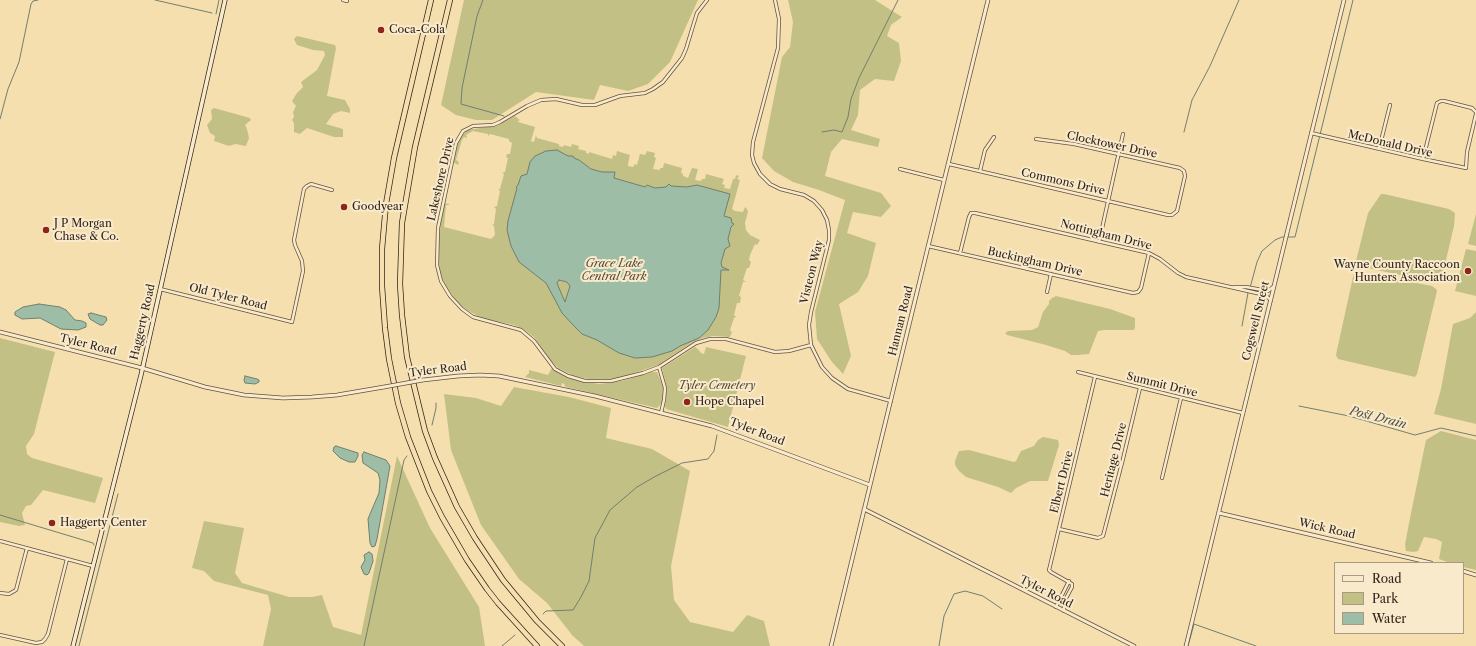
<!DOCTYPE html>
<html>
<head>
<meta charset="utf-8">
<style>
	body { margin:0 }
	#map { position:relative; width:1476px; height:646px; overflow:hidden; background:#f6dfaf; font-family:"Libre Caslon Text",serif }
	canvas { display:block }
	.legend { position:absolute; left:1334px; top:562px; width:130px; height:72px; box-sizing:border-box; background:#f9eacb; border:1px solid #a99a85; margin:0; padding:5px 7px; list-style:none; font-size:12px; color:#30231b }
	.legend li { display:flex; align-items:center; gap:8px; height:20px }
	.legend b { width:20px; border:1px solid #a99a85 }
</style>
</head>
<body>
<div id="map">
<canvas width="1476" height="646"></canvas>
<ul class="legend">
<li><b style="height:5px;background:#f9eacb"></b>Road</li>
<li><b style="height:11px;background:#c3c086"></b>Park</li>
<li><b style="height:11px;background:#9dbda7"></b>Water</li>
</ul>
</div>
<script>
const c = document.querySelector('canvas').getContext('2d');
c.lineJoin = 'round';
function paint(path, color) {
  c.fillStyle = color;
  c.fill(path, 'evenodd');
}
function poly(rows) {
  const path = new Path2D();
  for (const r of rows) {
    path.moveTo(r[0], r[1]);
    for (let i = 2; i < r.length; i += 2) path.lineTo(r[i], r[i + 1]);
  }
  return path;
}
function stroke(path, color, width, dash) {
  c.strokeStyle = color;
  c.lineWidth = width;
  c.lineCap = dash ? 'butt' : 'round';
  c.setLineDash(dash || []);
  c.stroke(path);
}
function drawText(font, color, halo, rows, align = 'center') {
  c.font = font + ' "Libre Caslon Text",serif';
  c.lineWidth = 4;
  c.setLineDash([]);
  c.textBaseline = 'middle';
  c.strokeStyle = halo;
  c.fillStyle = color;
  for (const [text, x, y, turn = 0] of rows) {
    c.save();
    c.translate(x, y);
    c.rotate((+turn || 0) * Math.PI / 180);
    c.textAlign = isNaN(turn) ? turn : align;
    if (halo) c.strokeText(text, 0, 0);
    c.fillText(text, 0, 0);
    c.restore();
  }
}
paint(poly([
	[464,0,698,0,670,62,648,84,628,91,600,85,594,100,536,92,492,120,476,120,456,115,441,105],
	[788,0,875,0,902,17,891,25,887,36,899,43,901,61,894,81,875,79,860,90,858,115,851,130,880,139,878,147,842,139,831,152,825,176,881,193,891,206,881,217,853,212,847,233,876,243,868,276,858,292,839,304,851,356,843,374,832,362,817,339,815,312,845,200,819,190,793,182,774,171,762,158,782,57,790,47,793,22],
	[297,36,335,45,336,48,327,96,345,100,350,109,350,113,341,111,333,114,326,124,343,129,343,137,334,137,307,128,300,134,294,132,294,123,292,120,294,117,293,112,296,106,292,101,297,93,303,87,301,82,317,70,325,55,324,51,313,50,297,45,294,39],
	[214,108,250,118,251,120,245,125,247,129,249,138,246,146,235,144,229,146,214,141,215,136,210,133,207,125,212,119,211,110],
	[515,116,521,121,519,120,518,122,535,127,531,141,534,142,536,135,537,138,559,144,559,146,563,147,564,145,571,147,572,144,579,146,578,149,586,151,586,153,589,154,589,152,612,159,613,155,616,156,617,151,630,155,628,164,628,166,633,167,635,164,637,165,640,154,645,155,647,151,655,153,654,157,656,158,653,169,660,170,660,168,663,168,664,163,682,168,681,173,683,174,683,176,688,178,692,168,698,169,695,180,701,181,702,179,705,179,706,174,724,179,722,184,725,185,724,188,730,189,733,179,735,179,736,175,739,176,737,179,740,180,732,209,735,211,743,212,745,207,747,209,748,212,745,223,746,230,750,235,760,240,757,245,755,244,750,255,749,260,751,262,749,268,747,268,743,280,746,282,743,282,739,296,741,297,740,303,737,303,734,315,736,317,734,318,730,330,732,332,730,337,713,336,703,338,693,342,658,365,623,377,609,380,588,379,574,376,558,368,550,360,534,337,523,329,514,325,481,318,467,310,459,304,446,287,441,276,439,264,439,236,443,207,444,203,449,204,449,205,446,205,444,227,491,239,495,235,494,226,492,225,494,224,496,209,494,207,497,206,500,191,498,190,500,189,504,174,502,173,505,172,508,158,506,157,507,154,510,154,512,143,509,141,509,139,490,134,488,136,488,134,473,131,466,135,467,137,466,138,464,137,462,140,456,160,459,162,458,165,453,162,458,142,460,137,468,130,498,125],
	[1381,194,1384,194,1449,209,1455,213,1454,226,1441,281,1436,283,1355,265,1368,213],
	[1476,214,1476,246,1468,244],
	[1466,249,1476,251,1476,296,1455,291],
	[1360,272,1432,286,1436,289,1437,291,1417,374,1415,377,1338,359,1336,355,1337,350,1353,277,1354,274],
	[1056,296,1110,309,1135,318,1135,327,1134,330,1104,330,1098,331,1089,354,1077,355,1071,355,1065,351,1046,345,1007,335,1005,333,1008,331,1032,330,1038,327,1043,312,1049,304,1049,301,1052,298],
	[1476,312,1476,424,1434,414,1441,389,1453,324,1470,318],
	[0,338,55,352,34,434,26,446,27,454,32,458,103,478,95,503,43,490,31,505,26,506,22,513,25,525,19,526,0,522],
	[695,347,698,349,701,353,704,354,706,347,746,356,728,427,666,409,665,406,667,389,662,368],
	[552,368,562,375,576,380,599,384,622,381,651,372,657,372,663,387,662,403,657,408,566,387,564,384,562,383,561,386,525,377,529,373,529,370,548,375],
	[514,387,569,397,611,408,606,438,652,449,690,471,671,566,674,600,690,622,733,632,747,615,764,621,770,646,584,646,572,635,547,603,519,579,481,525,451,450,444,394,476,398,501,406],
	[1441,431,1476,440,1476,570,1463,567,1463,563,1450,563,1439,559,1442,542,1436,539,1424,537,1418,551,1413,552,1406,551,1405,545,1409,523,1426,440],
	[1043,437,1058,440,1059,445,1048,481,1030,481,1016,488,1011,493,998,487,966,477,959,471,955,465,955,461,959,451,969,450,1014,462,1016,461,1021,451,1034,446,1038,440],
	[397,456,430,528,479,607,485,646,263,646,271,609,268,595,214,581,204,571,192,568,204,521,244,528,235,573,242,583,289,597,312,597,322,595,333,627,361,635]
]), '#c3c086');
const water = poly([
	[557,150,568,156,573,156,574,158,579,160,591,169,602,172,615,172,614,178,645,187,647,185,655,188,666,187,669,184,671,186,687,187,697,185,730,194,724,216,731,218,732,223,734,224,731,227,728,239,730,246,725,249,721,263,722,267,729,270,721,270,719,308,716,317,708,330,699,338,680,346,672,351,652,357,635,358,619,353,597,340,582,334,574,326,562,313,546,283,519,262,511,246,507,230,508,221,517,188,516,187,518,185,521,176,527,174,530,162,535,156,546,151,557,150],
	[559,280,567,282,570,286,565,302,559,288,557,283,559,280],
	[39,304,60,307,66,310,75,320,82,321,86,323,86,327,78,330,61,329,40,318,22,319,15,315,15,312,23,307,39,304],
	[91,313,106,317,107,320,103,325,100,325,90,319,88,314,91,313],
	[245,376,257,379,259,380,259,382,255,384,245,383,244,380,245,376],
	[336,446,358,453,358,456,355,462,349,462,340,458,333,451,334,447,336,446],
	[364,452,386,460,390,466,377,539,375,546,372,547,370,543,368,519,370,514,379,493,380,480,378,473,363,463,362,455,364,452],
	[369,552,372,554,373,561,369,573,367,575,364,574,361,567,365,560,364,555,369,552]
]);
paint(water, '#9dbda7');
stroke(water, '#717f6f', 1);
stroke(poly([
	[155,0,212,13],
	[483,0,477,16,462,88,461,104,504,116],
	[216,14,219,0],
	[0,119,8,89,19,62,31,4,33,1,38,0],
	[822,132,834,130,842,132,848,117,851,99,859,78,898,0],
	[1184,132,1192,100,1210,66,1239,0],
	[1250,288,1257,262,1262,251,1275,240,1282,237,1295,237,1353,0],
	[1242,326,1248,293],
	[1299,406,1349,416,1415,435,1441,428,1476,436],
	[432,425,436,408,436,403],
	[0,515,93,543,94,545],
	[543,614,546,611,573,610,581,597,589,581,595,538,610,510,637,487,656,476,682,463,708,459,714,451,717,435],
	[79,646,118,494],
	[364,646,404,460,407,456],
	[502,646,515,635],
	[939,646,944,616,954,594,965,591,983,596,1002,609],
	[1188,646,1194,624,1256,646]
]), '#717f6f', 1);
const minor = poly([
	[343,0,347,1],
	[707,0,697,13,686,49,682,58,663,82,653,89,645,93,620,96,595,105,582,105,556,99,541,100,527,106,500,122,493,125,473,126,463,131,456,143,438,228,437,265,441,281,450,296,462,309,473,317,521,330,534,341,555,369,568,376,585,381,611,381,643,373,659,367,696,343,710,339,726,339,775,352,789,351,811,345],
	[775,0,779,19,778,48,753,142,752,155,754,163,760,174,770,184,780,189,804,195,814,201,822,210,827,220,829,230,829,240,811,312,809,325,811,345,822,367,832,378,848,389,891,401],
	[1311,133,1423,159,1466,168,1467,152,1476,114],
	[1379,149,1390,105],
	[1423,159,1437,103,1441,101,1444,101,1472,108,1476,112],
	[949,164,1168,215,1172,215,1177,211,1185,176,1184,171,1180,168,1074,144,1036,139],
	[900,169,944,180],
	[980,171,985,150,994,137],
	[1099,242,1123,134],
	[928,246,1133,293,1138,292,1141,288,1149,253],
	[960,253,969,217,971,213,975,213,1149,253,1160,259,1178,273,1186,277,1261,294,1266,296,1271,300],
	[1234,287,1246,287,1268,291,1273,287],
	[160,289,292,322,303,271,302,261,295,245,294,240,304,189,307,186,311,184,332,190],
	[1047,292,1051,274],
	[659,367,665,388,664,400,661,413],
	[1078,372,1243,413],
	[1162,478,1181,398],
	[1059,529,1098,538,1103,536,1123,459,1140,388],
	[0,541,93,566],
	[0,593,9,594,16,590,27,548],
	[1056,607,1069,581],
	[1064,611,1064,602,1072,587,1072,584,1051,572,1049,570,1050,566,1095,377],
	[0,635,36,643,42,642,45,639,48,634,67,559]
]);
const tertiary = poly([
	[0,332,142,368,205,387,244,395,283,398,312,397,337,395,384,387],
	[423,380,458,376,480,375,499,376,595,396,712,426,870,485],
	[864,509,1134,646],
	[1219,513,1431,563],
	[1463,571,1476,575],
	[831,646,988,0],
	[1186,646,1344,0]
]);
const secondary = poly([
	[73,646,141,375,225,0]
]);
const motorway = poly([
	[431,0,394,158,386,204,382,249,382,286,385,328,389,359,398,403,408,437,429,491,442,517,467,560,487,589,498,603,537,646],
	[450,0,415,147,402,223,400,284,402,315,407,357,425,431,435,458,457,507,475,538,503,580,537,621,562,646]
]);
stroke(minor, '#625240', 4);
stroke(tertiary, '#625240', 4.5);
stroke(secondary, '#30231b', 5);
stroke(motorway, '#30231b', 6);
stroke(minor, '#f9eacb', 2.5);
stroke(tertiary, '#f9eacb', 3);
stroke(secondary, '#f9eacb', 3.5);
stroke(motorway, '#f6dfaf', 4.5);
const tertiaryBridge = poly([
	[384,387,423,380]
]);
stroke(tertiaryBridge, '#625240', 4.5, []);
stroke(tertiaryBridge, '#f9eacb', 3);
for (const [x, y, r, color] of [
	[381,30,4,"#8f2418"],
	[344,207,4,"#8f2418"],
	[46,230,4,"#8f2418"],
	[1468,271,4,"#8f2418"],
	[687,402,4,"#8f2418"],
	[52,523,4,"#8f2418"]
]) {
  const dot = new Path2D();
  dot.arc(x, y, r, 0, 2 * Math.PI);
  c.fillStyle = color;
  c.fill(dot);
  stroke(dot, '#f9eacb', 1.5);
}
drawText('11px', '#30231b', '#f9eacb', [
	["Coca-Cola",389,30],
	["Goodyear",352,207],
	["J P Morgan",54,224],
	["Chase & Co.",54,237],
	["Wayne County Raccoon",1460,265,"right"],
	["Hunters Association",1460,278,"right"],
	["Hope Chapel",695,402],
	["Haggerty Center",60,523]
], 'left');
drawText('11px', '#30231b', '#f9eacb', [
	["McDonald Drive",1390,144,13],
	["Clocktower Drive",1112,145,12],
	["Lakeshore Drive",441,179,-77],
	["Commons Drive",1063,182,13],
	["Nottingham Drive",1106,235,14],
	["Buckingham Drive",1035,262,13],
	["Visteon Way",812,272,-76],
	["Old Tyler Road",228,297,14],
	["Hannan Road",901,321,-76],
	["Cogswell Street",1256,321,-76],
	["Haggerty Road",143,322,-77],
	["Tyler Road",88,345,14],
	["Tyler Road",438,370,-7],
	["Summit Drive",1162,385,14],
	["Tyler Road",757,432,21],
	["Heritage Drive",1114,460,-76],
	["Elbert Drive",1062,482,-76],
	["Wick Road",1327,529,13],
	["Tyler Road",1046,592,27]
]);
drawText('italic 11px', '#554a36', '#f9eacb', [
	["Grace Lake",614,264],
	["Central Park",614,277],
	["Tyler Cemetery",717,386]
]);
drawText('italic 12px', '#515145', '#f9eacb', [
	["Post Drain",1378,418,14]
]);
</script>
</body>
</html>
